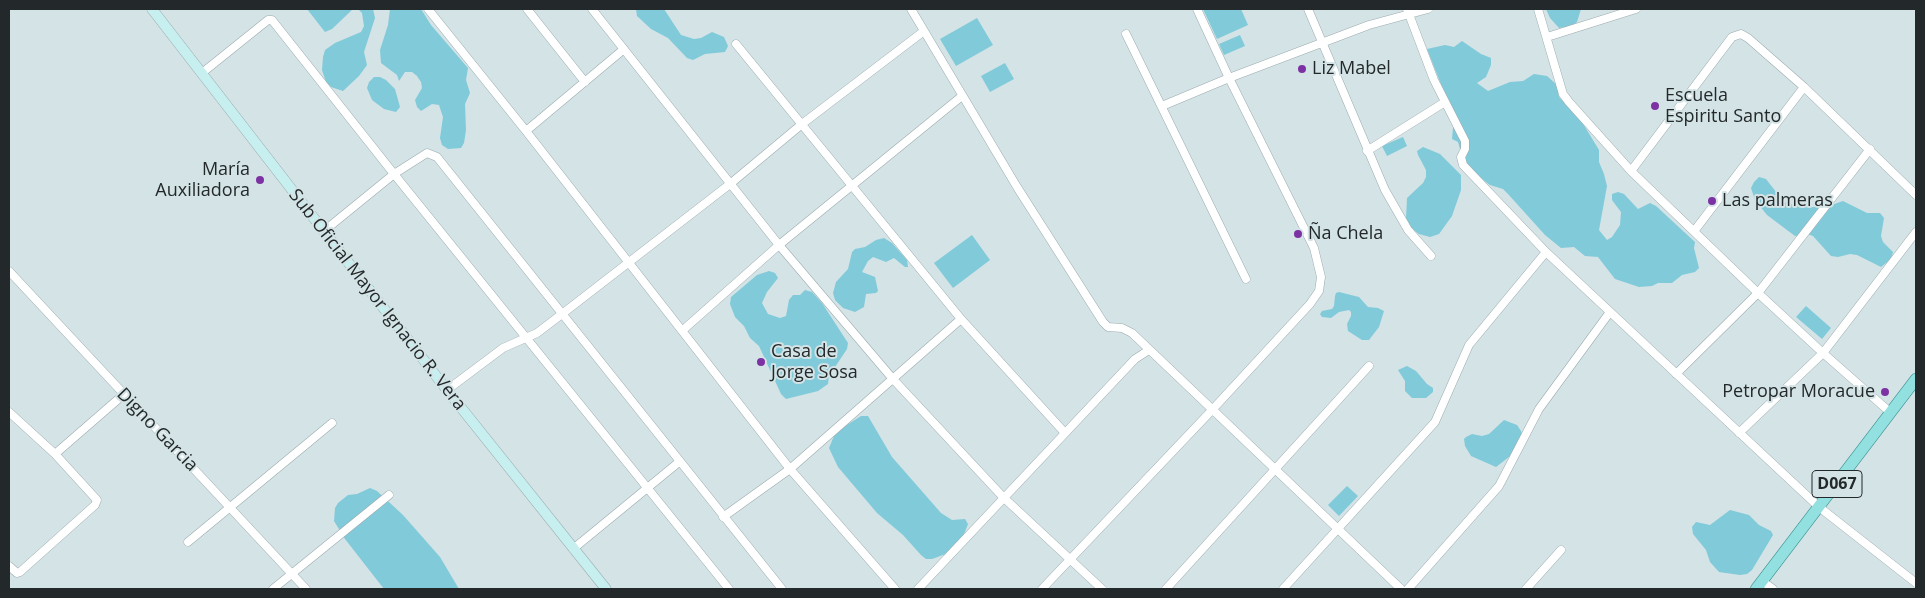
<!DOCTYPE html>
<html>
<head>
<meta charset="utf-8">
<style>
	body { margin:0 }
	#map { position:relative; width:1925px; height:598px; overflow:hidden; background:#d3e3e6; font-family:"Open Sans",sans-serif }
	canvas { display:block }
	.frame { position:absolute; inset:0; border:10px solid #23292a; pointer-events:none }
</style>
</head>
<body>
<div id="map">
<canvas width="1925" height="598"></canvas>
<div class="frame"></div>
</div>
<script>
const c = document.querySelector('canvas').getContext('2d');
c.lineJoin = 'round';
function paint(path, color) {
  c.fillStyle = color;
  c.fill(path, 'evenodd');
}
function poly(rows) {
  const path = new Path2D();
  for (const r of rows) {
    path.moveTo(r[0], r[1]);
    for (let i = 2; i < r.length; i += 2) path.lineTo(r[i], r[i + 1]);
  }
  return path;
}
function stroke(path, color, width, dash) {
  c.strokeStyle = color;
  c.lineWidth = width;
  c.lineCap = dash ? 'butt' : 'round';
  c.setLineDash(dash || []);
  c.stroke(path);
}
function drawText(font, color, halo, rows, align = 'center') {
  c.font = font + ' "Open Sans",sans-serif';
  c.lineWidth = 4;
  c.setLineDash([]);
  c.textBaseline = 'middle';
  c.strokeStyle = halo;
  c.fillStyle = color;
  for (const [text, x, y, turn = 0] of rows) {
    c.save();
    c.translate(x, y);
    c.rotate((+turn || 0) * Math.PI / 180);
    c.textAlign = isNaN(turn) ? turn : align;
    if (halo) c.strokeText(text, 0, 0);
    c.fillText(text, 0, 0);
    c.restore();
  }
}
paint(poly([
	[307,9,353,9,332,29,325,32],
	[358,9,373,9,375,18,364,52,367,65,359,76,343,91,331,87,326,82,322,70,323,57,325,50,335,43,361,32,364,26,362,13],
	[390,9,421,9,431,25,468,68,466,80,470,93,465,104,466,130,464,143,461,148,448,149,442,145,440,138,443,117,439,105,432,104,421,111,417,107,415,100,422,88,421,82,417,76,412,72,405,72,399,81,397,75,381,63,380,50,388,25],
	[636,9,664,9,681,35,694,39,701,38,712,32,724,37,728,46,725,52,705,54,693,60,687,58,668,38,651,29,637,16],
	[1203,9,1241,9,1248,25,1217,39],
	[1546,9,1581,9,1577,22,1572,26,1559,28,1550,18],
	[977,18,993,45,956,66,940,39],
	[1240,35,1245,46,1224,55,1219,44],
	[1462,41,1481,54,1491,58,1491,65,1486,77,1477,83,1488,91,1510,82,1523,81,1534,74,1547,76,1557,85,1559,97,1582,122,1599,150,1599,162,1604,174,1607,186,1599,230,1607,240,1612,237,1620,225,1621,212,1612,200,1612,194,1618,192,1624,194,1638,209,1650,203,1656,206,1695,242,1694,248,1699,268,1695,272,1682,275,1672,283,1658,283,1652,286,1639,287,1615,279,1598,257,1585,256,1574,247,1561,248,1545,235,1508,194,1503,189,1490,185,1474,173,1464,163,1458,142,1452,139,1454,117,1427,49,1445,45,1454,47],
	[1005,63,1014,79,990,92,981,76],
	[374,77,380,77,386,80,395,89,400,107,396,112,384,109,372,100,367,88,369,82],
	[1403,137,1407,146,1387,156,1382,146],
	[1423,147,1440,154,1461,175,1461,190,1452,216,1439,234,1430,237,1419,234,1411,228,1406,219,1407,198,1423,183,1426,177,1426,170,1418,155,1417,151],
	[1759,177,1766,179,1783,201,1790,204,1804,204,1810,207,1826,207,1843,201,1867,213,1880,213,1884,218,1881,236,1883,242,1893,252,1891,259,1881,267,1857,255,1850,254,1838,257,1831,256,1813,236,1807,234,1795,236,1767,215,1755,200,1751,188,1754,182],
	[972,235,990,260,953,288,934,263],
	[884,238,892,243,907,260,908,267,905,267,894,258,886,262,873,257,868,261,862,272,875,277,878,291,876,293,866,294,864,307,855,312,843,308,835,300,833,293,836,282,848,269,852,252,855,249,865,247,876,240],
	[769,271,775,273,778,278,767,292,762,303,768,314,780,318,786,316,789,300,793,295,800,295,805,290,812,292,822,303,848,343,847,349,829,376,828,384,818,391,786,399,781,394,759,346,750,338,744,326,735,317,730,304,731,297,757,275],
	[1339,292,1359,297,1368,307,1378,308,1384,311,1379,327,1369,340,1362,340,1348,331,1347,324,1351,316,1351,312,1349,310,1339,312,1331,318,1322,317,1320,314,1322,311,1332,309,1334,306,1335,296,1336,293],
	[1806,306,1831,328,1822,339,1796,317],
	[1407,366,1416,371,1427,384,1433,388,1433,392,1426,398,1412,398,1405,391,1405,381,1398,370],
	[861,416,868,416,892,457,941,513,952,520,965,519,968,524,961,542,951,552,932,559,926,559,921,555,903,535,877,513,838,467,829,448,834,436,839,430],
	[1504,420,1517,425,1521,431,1523,437,1518,450,1496,467,1471,456,1465,446,1464,439,1466,437,1472,434,1482,436,1489,434],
	[1347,486,1358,496,1339,516,1328,505],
	[370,488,377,491,403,515,440,557,459,589,384,589,345,539,334,521,335,508,338,503,348,495,357,494],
	[1730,510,1749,515,1759,525,1771,531,1773,535,1752,570,1747,574,1740,575,1719,572,1710,562,1706,550,1693,534,1692,527,1696,522,1710,525]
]), '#81cada');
const street = poly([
	[428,9,526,131,790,469,895,589],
	[527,9,585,82],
	[592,9,779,245,892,378,1003,497,1102,589],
	[911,9,1017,187,1103,322,1108,327,1122,328,1132,333,1401,589],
	[1308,9,1385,190,1408,230,1431,256],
	[1407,9,1434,80,1465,141,1465,149,1461,157,1463,165,1546,252,1819,507,1916,583],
	[1538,9,1563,94,1569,102,1631,171,1758,293,1823,353,1891,413],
	[1126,34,1246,279],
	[1547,37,1636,9],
	[736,44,961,319,1065,433],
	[202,73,268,20,272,20,394,174,729,589],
	[1162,106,1229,78,1369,25,1428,9],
	[526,131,624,49],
	[1367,151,1445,102],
	[1631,171,1732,37,1741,34,1748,38,1804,87,1916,195],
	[1695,230,1804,87],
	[324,231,394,174,427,153,437,157,782,589],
	[9,271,306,589],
	[683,330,779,245,962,96],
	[1676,374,1758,293,1870,149],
	[447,390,503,348,537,333,562,314,730,184,802,124,924,31],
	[9,412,55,454,97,500,95,505,20,572,17,573,9,566],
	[1739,433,1823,353,1916,232],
	[55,454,123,395],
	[723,517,790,469,961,319],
	[188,542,332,423],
	[573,549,679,462],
	[1762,581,1773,589],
	[273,589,389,495],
	[918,589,1135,359,1149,350],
	[1042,589,1213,409,1310,304,1319,291,1321,277,1314,248,1229,78,1197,9],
	[1166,589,1369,366],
	[1283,589,1435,422,1469,345,1546,252],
	[1408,589,1499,486,1539,409,1610,312],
	[1526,589,1561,550]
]);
const secondary = poly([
	[152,9,447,390,606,589]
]);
const primary = poly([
	[1756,589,1916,379]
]);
stroke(street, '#9cabae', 9);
stroke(secondary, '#9cabae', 11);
stroke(primary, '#3c9291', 12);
stroke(street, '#fff', 8);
stroke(secondary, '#c8efef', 10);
stroke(primary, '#92e0df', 11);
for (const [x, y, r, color] of [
	[1302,69,5,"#7d32a3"],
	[1655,106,5,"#7d32a3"],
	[260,180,5,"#7d32a3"],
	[1712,201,5,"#7d32a3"],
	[1298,234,5,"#7d32a3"],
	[761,362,5,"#7d32a3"],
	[1885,392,5,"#7d32a3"]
]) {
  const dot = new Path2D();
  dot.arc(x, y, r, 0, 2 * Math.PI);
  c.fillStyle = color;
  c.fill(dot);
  stroke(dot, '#d3e3e6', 2);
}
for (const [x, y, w] of [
	[1837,484,50]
]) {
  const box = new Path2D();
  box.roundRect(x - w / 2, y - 13.5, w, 27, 4);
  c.fillStyle = '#d3e3e6';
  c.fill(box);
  stroke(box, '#23292a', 1);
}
drawText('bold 16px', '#23292a', null, [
	["D067",1837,484]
]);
drawText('18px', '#23292a', '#d3e3e6', [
	["Liz Mabel",1312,69],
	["Escuela",1665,96],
	["Espiritu Santo",1665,117],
	["María",250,170,"right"],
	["Auxiliadora",250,191,"right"],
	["Las palmeras",1722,201],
	["Ña Chela",1308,234],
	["Casa de",771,352],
	["Jorge Sosa",771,373],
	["Petropar Moracue",1875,392,"right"]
], 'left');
drawText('18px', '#23292a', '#d3e3e6', [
	["Sub Oficial Mayor Ignacio R. Vera",377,300,52],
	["Digno Garcia",157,430,46]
]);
</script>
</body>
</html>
